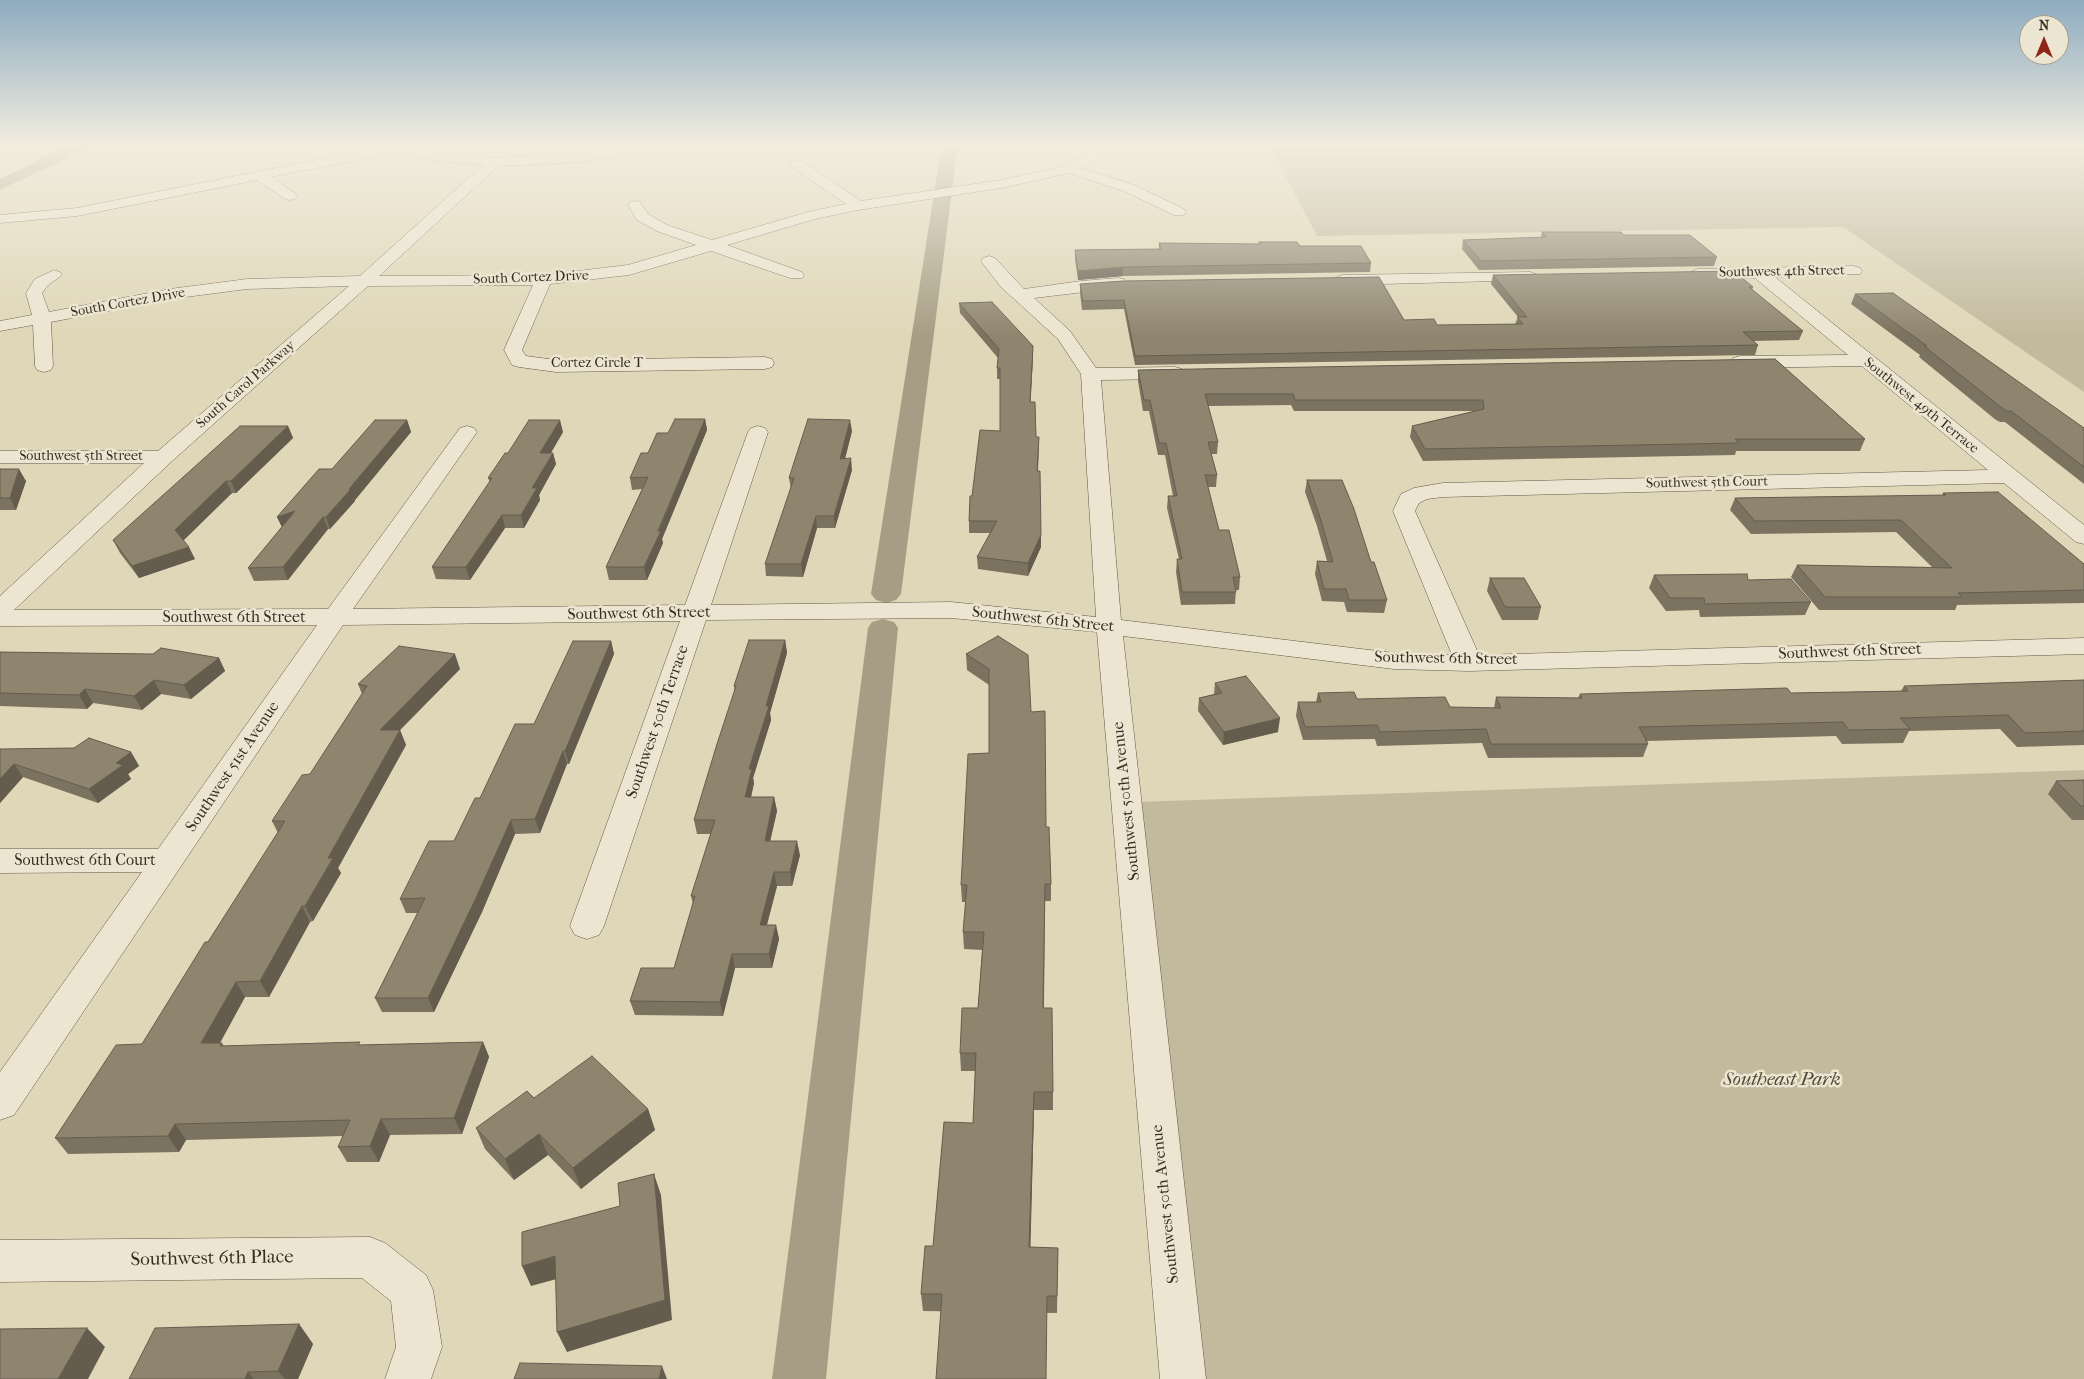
<!DOCTYPE html>
<html>
<head>
<meta charset="utf-8">
<style>
	body { margin:0 }
	#map { position:relative; width:2084px; height:1379px; overflow:hidden; background:#e0d7b8; font-family:"IM FELL French Canon",serif }
	canvas { display:block }
	.north { position:absolute; left:2019px; top:15px; width:50px; height:50px; box-sizing:border-box; background:#ebe5d1; border:1px solid #a39b8a; border-radius:50%; rotate:0deg; font-size:14px; font-weight:700; line-height:20px; text-align:center; color:#382c20 }
	.north::after { content:''; display:block; margin:auto; width:18px; height:22px; background:#8f2418; clip-path:polygon(50% 0,100% 100%,50% 72%,0 100%) }
</style>
</head>
<body>
<div id="map">
<canvas width="2084" height="1379"></canvas>
<div class="north">N</div>
</div>
<script>
const c = document.querySelector('canvas').getContext('2d');
c.lineJoin = 'round';
function paint(path, color) {
  c.fillStyle = color;
  c.fill(path, 'evenodd');
}
function poly(rows) {
  const path = new Path2D();
  for (const r of rows) {
    path.moveTo(r[0], r[1]);
    for (let i = 2; i < r.length; i += 2) path.lineTo(r[i], r[i + 1]);
  }
  return path;
}
function stroke(path, color, width, dash) {
  c.strokeStyle = color;
  c.lineWidth = width;
  c.lineCap = dash ? 'butt' : 'round';
  c.setLineDash(dash || []);
  c.stroke(path);
}
function drawText(font, color, halo, rows, align = 'center') {
  c.font = font + ' "IM FELL French Canon",serif';
  c.lineWidth = 5;
  c.setLineDash([]);
  c.textBaseline = 'middle';
  c.strokeStyle = halo;
  c.fillStyle = color;
  for (const [text, x, y, turn = 0] of rows) {
    c.save();
    c.translate(x, y);
    c.rotate((+turn || 0) * Math.PI / 180);
    c.textAlign = isNaN(turn) ? turn : align;
    if (halo) c.strokeText(text, 0, 0);
    c.fillText(text, 0, 0);
    c.restore();
  }
}
paint(poly([
	[1268,143,2084,143,2084,392,1843,227,1317,236],
	[2084,770,2084,1379,1196,1379,1136,802]
]), '#c3ba9e');
paint(poly([
	[74,143,94,143,92,146,0,190,0,179,74,143],
	[942,143,958,143,901,594,896,600,886,603,876,600,871,594,942,143],
	[883,619,894,622,898,628,826,1379,772,1379,868,628,872,622,883,619]
]), '#a79d84');
const minor = poly([
	[389,143,406,143,420,150,438,153,494,158,578,154,643,143,667,143,666,146,631,154,578,162,498,166,379,276,544,275,628,265,696,245,657,231,637,220,628,205,630,202,635,201,640,202,648,214,667,225,712,240,808,212,846,204,792,167,790,164,792,161,797,160,802,161,861,201,1001,180,1053,169,1064,166,1089,153,1096,147,1096,143,1108,143,1108,148,1099,159,1081,168,1134,185,1184,209,1186,212,1184,215,1174,215,1124,191,1069,173,1001,188,858,210,815,219,727,245,802,272,804,275,802,278,790,278,711,251,629,275,550,284,522,350,526,356,556,360,765,357,772,359,774,363,772,367,765,369,556,372,519,367,512,365,504,350,533,285,368,286,171,462,14,610,328,609,460,428,467,426,474,428,477,432,353,609,685,605,748,432,751,428,758,426,765,428,768,432,711,605,951,602,1096,617,1081,374,1058,339,1001,287,983,264,981,261,983,258,989,256,995,258,1024,289,1081,281,1118,278,1124,279,1126,283,1124,287,1118,288,1034,298,1070,331,1096,368,1175,367,1182,369,1184,373,1182,377,1175,379,1101,380,1121,620,1394,653,1452,655,1393,511,1401,494,1414,488,1443,483,1988,470,1862,366,1740,368,1733,366,1731,362,1733,358,1740,356,1848,355,1755,278,1698,279,1692,277,1690,274,1692,271,1698,269,1854,266,1860,268,1862,271,1860,274,1775,277,2084,525,2084,544,2076,542,2004,483,1443,497,1427,499,1419,503,1415,511,1479,655,2084,638,2084,654,1469,671,1394,669,1123,636,1206,1379,1160,1379,1097,632,951,618,706,620,604,926,599,935,587,939,575,935,570,926,680,621,343,625,14,1115,0,1120,0,1072,142,872,0,873,0,849,158,849,317,625,0,626,0,596,144,463,0,463,0,451,158,451,349,286,247,289,170,299,51,322,53,366,51,370,44,372,37,370,35,366,33,325,0,331,0,321,32,315,26,293,35,279,54,270,60,272,62,275,47,286,42,293,49,312,170,289,247,279,360,276,483,165,438,161,411,156,401,151,271,177,295,193,297,196,295,199,290,200,285,199,257,180,77,216,0,223,0,215,77,208,390,145,389,143],
	[1530,272,1536,274,1538,277,1536,280,1343,285,1337,283,1335,280,1337,277,1343,275,1530,272],
	[370,1237,385,1243,426,1275,433,1290,442,1347,431,1379,385,1379,396,1347,391,1301,362,1278,0,1282,0,1240,370,1237]
]);
stroke(minor, '#625746', 1);
paint(minor, '#ebe5d1');
paint(poly([
	[1542,232,1624,235,1717,257,1714,266,1479,270,1462,249,1463,240,1541,237],
	[1259,242,1300,246,1371,263,1370,272,1123,276,1078,280,1075,259,1075,250,1159,249,1159,243,1259,244],
	[1493,275,1753,287,1752,290,1803,331,1799,340,1753,341,1758,345,1755,355,1135,365,1124,309,1082,310,1080,293,1080,284,1404,320,1437,325,1515,324,1518,317,1491,284],
	[1855,294,2084,428,2084,484,2005,422,2000,422,1996,420,1919,357,1920,355,1851,304],
	[959,303,1033,357,1030,402,1036,437,1039,448,1038,471,1041,547,1028,576,978,569,977,557,990,533,969,533,969,521,972,496,1000,431,1000,379,997,379,997,368,998,358,960,313],
	[1775,359,1865,439,1860,451,1736,451,1735,455,1423,461,1410,437,1412,426,1475,411,1294,411,1291,405,1208,406,1218,442,1217,454,1211,454,1217,475,1216,487,1208,487,1219,530,1240,577,1239,590,1236,590,1235,604,1181,605,1176,572,1177,559,1179,559,1167,508,1168,496,1173,496,1165,455,1158,455,1149,411,1143,411,1138,381,1138,370],
	[705,419,707,430,662,539,663,543,647,580,609,580,606,567,642,489,632,490,630,478,668,433],
	[407,420,411,432,355,500,355,501,330,529,328,529,288,580,254,581,248,568,282,527,277,517,332,469],
	[288,426,293,438,236,493,232,493,183,540,195,559,139,578,120,553,113,540],
	[852,431,845,459,852,470,835,528,817,528,803,577,766,576,765,564,791,489,789,478],
	[563,432,551,453,553,453,556,464,539,495,540,500,524,528,505,528,470,580,436,579,432,567,490,482,488,478,508,453],
	[0,469,26,481,16,510,0,510],
	[1307,480,1387,600,1384,613,1347,612,1344,602,1322,601,1315,574,1317,561,1327,561,1317,526,1305,492],
	[1943,493,2084,564,2084,603,1957,605,1955,610,1819,610,1791,577,1797,565,1932,567,1896,532,1751,534,1730,510,1735,498,1942,496],
	[1654,575,1748,580,1811,602,1805,615,1700,617,1699,610,1666,611,1649,588],
	[1490,578,1541,607,1538,620,1502,620,1487,591],
	[998,636,1031,712,1046,827,1051,884,1051,901,1045,901,1044,1008,1053,1092,1053,1110,1034,1110,1030,1247,1058,1248,1057,1313,923,1311,921,1294,933,1246,973,1123,975,1071,961,1071,960,1053,978,1008,982,950,964,949,963,932,966,902,962,902,961,885,989,753,989,685,967,670,966,654],
	[785,640,787,653,770,713,771,720,753,778,754,783,751,797,774,797,777,811,770,841,800,855,792,886,777,886,767,925,776,925,779,939,772,968,735,968,723,1016,635,1015,630,1001,674,968,693,904,691,896,711,834,697,834,694,820,735,692,734,686],
	[611,641,614,654,569,764,567,764,540,833,515,834,482,912,434,1012,382,1012,375,998,418,913,406,913,400,899,454,841,480,798,534,724],
	[0,652,219,658,225,671,191,699,161,694,142,710,93,703,87,709,0,706],
	[460,669,400,730,406,745,338,868,341,873,313,921,310,922,269,997,245,997,220,1043,222,1043,224,1046,361,1045,483,1042,489,1057,462,1134,390,1135,379,1162,347,1162,338,1147,343,1136,186,1140,179,1152,68,1154,55,1138,142,1044,278,833,272,821,310,774,362,694,358,684],
	[2084,680,2084,745,2017,747,2000,729,1909,731,1903,743,1842,744,1836,736,1647,741,1648,744,1643,757,1488,758,1482,743,1377,746,1375,739,1303,740,1296,716,1298,702,1316,702,1318,693,1357,699,1450,707,1494,708,1496,697,1578,698,1580,694,1791,693,1901,691,1904,686],
	[1215,683,1278,732,1223,745,1198,711,1199,698,1214,694],
	[0,749,131,752,139,766,128,774,131,779,98,803,23,777,0,803],
	[2084,780,2084,820,2072,820,2048,794,2056,781],
	[534,1098,648,1109,655,1130,581,1189,548,1155,514,1180,485,1149,476,1128],
	[299,1324,313,1344,298,1379,129,1379]
]), '#7b725f');
paint(poly([
	[1123,267,1123,276,1078,280,1078,271],
	[1033,346,1033,357,1030,413,1030,402],
	[705,419,707,430,662,539,663,543,647,580,644,567],
	[407,420,411,432,355,500,355,501,330,529,326,517],
	[560,420,563,432,544,464,540,453],
	[850,420,852,431,842,470,840,459],
	[288,426,293,438,236,493,231,481],
	[553,453,556,464,539,495,540,500,524,528,521,515,532,488],
	[851,458,852,470,835,528,834,516],
	[19,469,26,481,16,510,10,498],
	[226,481,232,493,181,543,175,530],
	[295,511,283,529,277,517],
	[502,515,505,528,470,580,466,567],
	[816,516,817,528,803,577,801,564],
	[323,517,328,529,288,580,283,567],
	[1041,535,1041,547,1028,576,1028,563],
	[189,547,195,559,139,578,132,566],
	[785,640,787,653,770,713,771,720,753,778,754,783,748,811,745,797,749,769,766,706],
	[611,641,614,654,569,764,565,751],
	[455,654,460,669,400,730,406,745,338,868,341,873,313,921,305,906,328,858,380,730],
	[219,658,225,671,191,699,184,685],
	[154,680,161,694,142,710,134,696],
	[85,689,93,703,87,709,79,695],
	[1280,718,1278,732,1223,745,1224,732],
	[563,751,567,764,540,833,535,819],
	[131,752,139,766,128,774,131,779,98,803,89,789,116,763],
	[14,764,23,777,0,803,0,779],
	[774,797,777,811,767,855,765,841],
	[511,820,515,834,482,912,434,1012,428,998],
	[797,841,800,855,792,886,790,872],
	[774,872,777,886,763,939,760,925],
	[302,906,310,922,269,997,260,981],
	[776,925,779,939,772,968,769,954],
	[732,954,735,968,723,1016,720,1002],
	[236,982,245,997,211,1059,201,1043],
	[483,1042,489,1057,462,1134,454,1118],
	[1034,1092,1034,1110,1030,1265,1029,1247],
	[648,1109,655,1130,581,1189,573,1168],
	[381,1119,390,1135,379,1162,370,1146],
	[175,1124,186,1140,179,1152,168,1136],
	[539,1134,548,1155,514,1180,505,1159],
	[654,1174,661,1195,672,1320,567,1352,557,1332],
	[555,1256,564,1277,531,1286,522,1266],
	[299,1324,313,1344,298,1379,285,1379,278,1371],
	[87,1328,105,1347,88,1379,58,1379],
	[662,1366,667,1379,659,1379],
	[248,1372,254,1379,245,1379]
]), '#645d4e');
const building = poly([
	[1542,232,1621,232,1624,235,1690,235,1717,257,1481,261,1463,240,1547,237,1542,232],
	[1259,242,1297,242,1300,246,1361,246,1371,263,1123,267,1078,271,1075,250,1161,249,1159,243,1260,244,1259,242],
	[1734,271,1753,287,1749,287,1803,331,1743,332,1758,345,1135,356,1124,300,1083,301,1080,284,1123,281,1379,277,1404,320,1434,319,1437,325,1523,324,1517,317,1527,317,1493,275,1734,271],
	[1893,293,2084,428,2084,467,2011,411,2006,411,2002,408,1924,346,1927,346,1855,294,1893,293],
	[992,302,1033,346,1030,402,1035,402,1036,437,1039,437,1037,471,1040,471,1041,535,1028,563,977,557,997,521,969,521,970,496,972,496,980,430,1000,431,1000,368,997,368,999,349,959,303,992,302],
	[1775,359,1865,439,1735,439,1739,443,1425,449,1412,426,1484,409,1483,400,1295,400,1293,394,1205,394,1218,442,1208,442,1217,475,1205,475,1219,530,1229,530,1240,577,1233,577,1236,592,1182,592,1177,559,1182,559,1168,496,1177,496,1166,443,1159,443,1150,400,1144,400,1138,370,1775,359],
	[675,419,705,419,658,531,661,531,644,567,606,567,648,477,630,478,641,453,648,453,657,433,668,433,675,419],
	[808,419,850,420,840,459,851,458,834,516,816,516,801,564,765,564,794,478,789,478,808,419],
	[375,420,407,420,349,489,351,489,326,517,323,517,283,567,248,568,295,511,277,517,319,469,332,469,375,420],
	[529,420,560,420,540,453,553,453,532,488,537,488,521,515,502,515,466,567,432,567,492,478,488,478,505,453,508,453,529,420],
	[240,426,288,426,231,481,226,481,175,530,189,547,132,566,113,540,240,426],
	[0,469,19,469,10,498,0,498,0,469],
	[1307,480,1342,480,1354,509,1371,562,1374,562,1387,600,1349,600,1346,589,1324,589,1317,561,1333,562,1319,514,1307,480],
	[1998,492,2084,564,2084,590,1958,593,1962,597,1825,597,1797,565,1952,568,1901,520,1755,521,1735,498,1946,495,1943,493,1998,492],
	[1747,574,1748,580,1791,579,1811,602,1705,604,1704,598,1670,598,1654,575,1747,574],
	[1490,578,1524,578,1541,607,1505,607,1490,578],
	[998,636,1028,655,1031,712,1045,711,1046,827,1049,827,1051,884,1045,884,1043,1008,1052,1008,1053,1092,1034,1092,1029,1247,1058,1248,1057,1296,1047,1296,1046,1379,936,1379,942,1294,921,1294,925,1246,933,1246,944,1122,973,1123,976,1053,960,1053,962,1008,978,1008,984,932,963,932,967,885,961,885,968,754,989,753,989,669,966,654,998,636],
	[749,640,785,640,766,706,769,706,749,769,752,769,745,797,774,797,765,841,797,841,790,872,774,872,760,925,776,925,769,954,732,954,720,1002,630,1001,641,968,674,968,695,896,691,896,715,820,694,820,717,744,736,686,734,686,749,640],
	[573,641,611,641,565,751,563,751,535,819,511,820,476,898,428,998,375,998,425,898,400,899,429,841,454,841,475,798,480,798,515,724,534,724,573,641],
	[399,646,455,654,380,730,400,730,328,858,333,858,305,906,302,906,260,981,236,982,201,1043,222,1043,220,1046,360,1042,358,1045,483,1042,454,1118,381,1119,370,1146,338,1147,350,1120,175,1124,168,1136,55,1138,116,1045,142,1044,205,942,208,942,285,821,272,821,302,775,310,774,367,686,358,684,399,646],
	[161,648,219,658,184,685,154,680,134,696,85,689,79,695,0,693,0,652,153,654,161,648],
	[1246,676,1280,718,1224,732,1199,698,1222,693,1215,683,1246,676],
	[2084,680,2084,731,2025,733,2008,715,1900,718,1910,729,1849,730,1843,722,1639,727,1648,744,1491,744,1486,729,1380,732,1377,725,1305,727,1298,702,1321,702,1318,693,1354,692,1357,699,1445,697,1450,707,1501,708,1496,697,1582,698,1580,694,1787,688,1791,693,1908,691,1904,686,2084,680],
	[89,738,131,752,116,763,123,765,89,789,14,764,0,779,0,749,74,748,89,738],
	[2084,780,2084,806,2081,806,2056,781,2084,780],
	[592,1056,648,1109,573,1168,539,1134,505,1159,476,1128,527,1091,534,1098,592,1056],
	[654,1174,665,1300,557,1332,555,1256,522,1266,522,1232,620,1206,618,1183,654,1174],
	[299,1324,278,1371,248,1372,245,1379,129,1379,155,1328,299,1324],
	[87,1328,58,1379,0,1379,0,1329,87,1328],
	[520,1363,662,1366,659,1379,514,1379,520,1363]
]);
paint(building, '#8f856f');
stroke(building, '#645d4e', 1);
const sky = c.createLinearGradient(0, 0, 0, 336);
sky.addColorStop(0, '#8eabc0');
sky.addColorStop(0.43, '#f1eddf');
sky.addColorStop(1, '#f1eddf00');
c.fillStyle = sky;
c.fillRect(0, 0, 2084, 336);
drawText('14px', '#382c20', '#ebe5d1', [
	["Southwest 4th Street",1782,272,-1],
	["South Cortez Drive",531,278,-2],
	["South Cortez Drive",128,303,-10],
	["Cortez Circle T",597,364],
	["South Carol Parkway",246,385,-41],
	["Southwest 49th Terrace",1921,406,39],
	["Southwest 5th Street",81,457],
	["Southwest 5th Court",1707,483,-1]
]);
drawText('16px', '#382c20', '#ebe5d1', [
	["Southwest 6th Street",639,614,-1],
	["Southwest 6th Street",234,618],
	["Southwest 6th Street",1043,620,6],
	["Southwest 6th Street",1850,652,-2],
	["Southwest 6th Street",1446,659,1],
	["Southwest 50th Terrace",658,722,-71],
	["Southwest 51st Avenue",233,767,-56],
	["Southwest 50th Avenue",1127,801,-96],
	["Southwest 6th Court",85,861],
	["Southwest 50th Avenue",1166,1204,-96]
]);
drawText('italic 19px', '#544839', '#ebe5d1', [
	["Southeast Park",1782,1080]
]);
drawText('19px', '#382c20', '#ebe5d1', [
	["Southwest 6th Place",212,1259,-1]
]);
</script>
</body>
</html>
